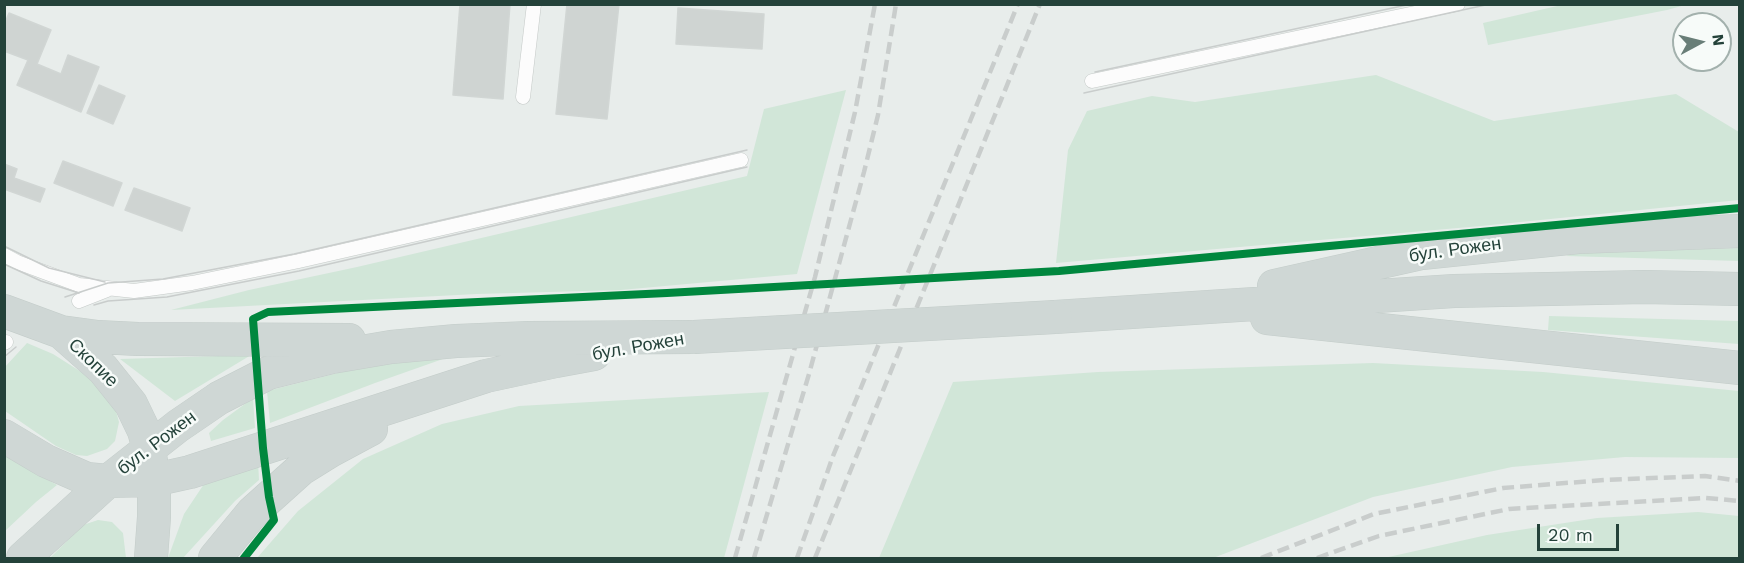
<!DOCTYPE html>
<html>
<head>
<meta charset="utf-8">
<style>
	body { margin:0 }
	#map { position:relative; width:1744px; height:563px; overflow:hidden; background:#e8edeb; font-family:"Work Sans",sans-serif }
	canvas { display:block }
	.frame { position:absolute; inset:0; border:6px solid #24423a; pointer-events:none }
	.north { position:absolute; left:1672px; top:12px; width:60px; height:60px; box-sizing:border-box; background:#f7fbf9; border:2px solid #a3b1ad; border-radius:50%; rotate:83deg; font-size:16px; font-weight:700; line-height:24px; text-align:center; color:#24423a }
	.north::after { content:''; display:block; margin:auto; width:21px; height:27px; background:#697e78; clip-path:polygon(50% 0,100% 100%,50% 72%,0 100%) }
	.scale { position:absolute; left:1537px; top:524px; width:82px; height:27px; box-sizing:border-box; border:3px solid #24423a; border-top:0; padding-left:8px; font-size:18px; line-height:21px; white-space:nowrap; color:#24423a; -webkit-text-stroke:4px #f7fbf9; paint-order:stroke }
</style>
</head>
<body>
<div id="map">
<canvas width="1744" height="563"></canvas>
<div class="frame"></div>
<div class="north">N</div>
<div class="scale">20 m</div>
</div>
<script>
const c = document.querySelector('canvas').getContext('2d');
c.lineJoin = 'round';
function paint(path, color) {
  c.fillStyle = color;
  c.fill(path, 'evenodd');
}
function poly(rows) {
  const path = new Path2D();
  for (const r of rows) {
    path.moveTo(r[0], r[1]);
    for (let i = 2; i < r.length; i += 2) path.lineTo(r[i], r[i + 1]);
  }
  return path;
}
function stroke(path, color, width, dash) {
  c.strokeStyle = color;
  c.lineWidth = width;
  c.lineCap = dash ? 'butt' : 'round';
  c.setLineDash(dash || []);
  c.stroke(path);
}
function drawText(font, color, halo, rows, align = 'center') {
  c.font = font + ' "Work Sans",sans-serif';
  c.lineWidth = 5;
  c.setLineDash([]);
  c.textBaseline = 'middle';
  c.strokeStyle = halo;
  c.fillStyle = color;
  for (const [text, x, y, turn = 0] of rows) {
    c.save();
    c.translate(x, y);
    c.rotate((+turn || 0) * Math.PI / 180);
    c.textAlign = isNaN(turn) ? turn : align;
    if (halo) c.strokeText(text, 0, 0);
    c.fillText(text, 0, 0);
    c.restore();
  }
}
paint(poly([
	[1566,4,1685,4,1685,5,1667,10,1488,45,1483,23],
	[1376,75,1494,121,1676,94,1739,132,1739,200,1481,226,1056,263,1068,150,1087,111,1152,96,1195,102],
	[846,90,797,274,621,290,477,294,171,310,249,290,357,267,747,176,764,109],
	[1740,248,1739,261,1566,256,1578,252],
	[1549,316,1739,321,1739,344,1548,330],
	[27,343,53,354,86,375,98,386,116,411,119,422,115,441,107,449,87,456,76,455,56,446,5,411,4,368],
	[457,354,375,383,270,423,267,391,381,362],
	[251,355,175,401,120,359],
	[1373,363,1543,372,1739,391,1739,458,1625,457,1512,467,1373,497,1213,558,879,558,953,382,1098,372],
	[769,392,724,558,257,558,298,511,363,459,442,424,519,406],
	[253,398,255,428,211,441,209,433,223,420],
	[5,455,57,485,36,502,5,531],
	[258,461,259,480,235,501,183,558,168,558,184,514,204,484],
	[1698,512,1739,516,1739,558,1384,558,1487,535,1597,518],
	[98,520,112,522,123,533,126,558,50,558,83,525]
]), '#d1e6d8');
const building = poly([
	[460,4,510,4,503,99,453,95,460,4],
	[567,4,619,4,607,119,556,114,567,4],
	[678,8,764,14,762,49,676,44,678,8],
	[9,13,51,30,37,64,61,74,68,55,99,67,81,112,17,85,28,60,4,51,4,25,9,13],
	[99,85,125,96,113,124,87,113,99,85],
	[63,161,122,183,113,206,54,183,63,161],
	[4,164,17,169,14,178,45,189,40,202,4,189,4,164],
	[134,188,190,208,182,231,125,210,134,188]
]);
paint(building, '#cfd4d2');
stroke(building, '#d1d6d4', 1.5);
const lane = poly([
	[1092,81,1458,4],
	[523,97,534,4],
	[4,255,17,262,79,285,134,291,192,283,299,261,741,160],
	[79,301,107,290],
	[4,343,6,342]
]);
const primary = poly([
	[1274,286,1422,253,1578,237,1740,231],
	[4,311,61,332,103,369,131,404,144,431,149,449,154,480,154,517,151,558],
	[1055,317,1454,291,1644,287,1740,289],
	[1267,318,1740,368],
	[61,332,98,337,138,339,349,340],
	[4,436,46,461,87,479,108,481,154,480,190,472,486,376,556,361,594,354],
	[23,558,108,481,178,426,219,398,268,373,332,357,391,347,456,341,529,338,694,337],
	[215,558,252,513,301,469,330,451,371,429]
]);
stroke(lane, '#c5cac8', 15);
stroke(primary, '#c3ccc9', 34);
stroke(lane, '#fcfcfc', 14);
stroke(primary, '#cfd7d5', 33);
stroke(poly([
	[1095,72,1411,4],
	[1084,93,1490,4],
	[4,246,49,268,105,282],
	[4,264,41,281,79,293],
	[65,297,108,283,163,279,294,254,747,150],
	[94,305,108,301,167,297,299,271,747,167],
	[4,357,16,347]
]), '#c9cdcc', 1.5);
stroke(poly([
	[735,558,815,277,855,112,875,4],
	[754,558,809,374,864,172,878,115,896,4],
	[797,558,833,456,1018,4],
	[815,558,1040,4],
	[1261,558,1374,514,1503,488,1604,480,1705,476,1740,481],
	[1317,558,1379,536,1509,509,1706,498,1740,501]
]), '#c9cdcc', 4.5, [12, 6]);
const primaryBridge = poly([
	[694,337,1055,317]
]);
stroke(primaryBridge, '#c3ccc9', 34, []);
stroke(primaryBridge, '#cfd7d5', 33);
stroke(poly([
	[244,558,274,520,269,497,263,448,253,319,268,312,667,293,1059,271,1740,208]
]), '#00873e', 8);
drawText('18px', '#24423a', '#f7fbf9', [
	["бул. Рожен",1455,250,-8],
	["бул. Рожен",638,347,-10],
	["Скопие",93,363,44],
	["бул. Рожен",157,443,-37]
]);
</script>
</body>
</html>
